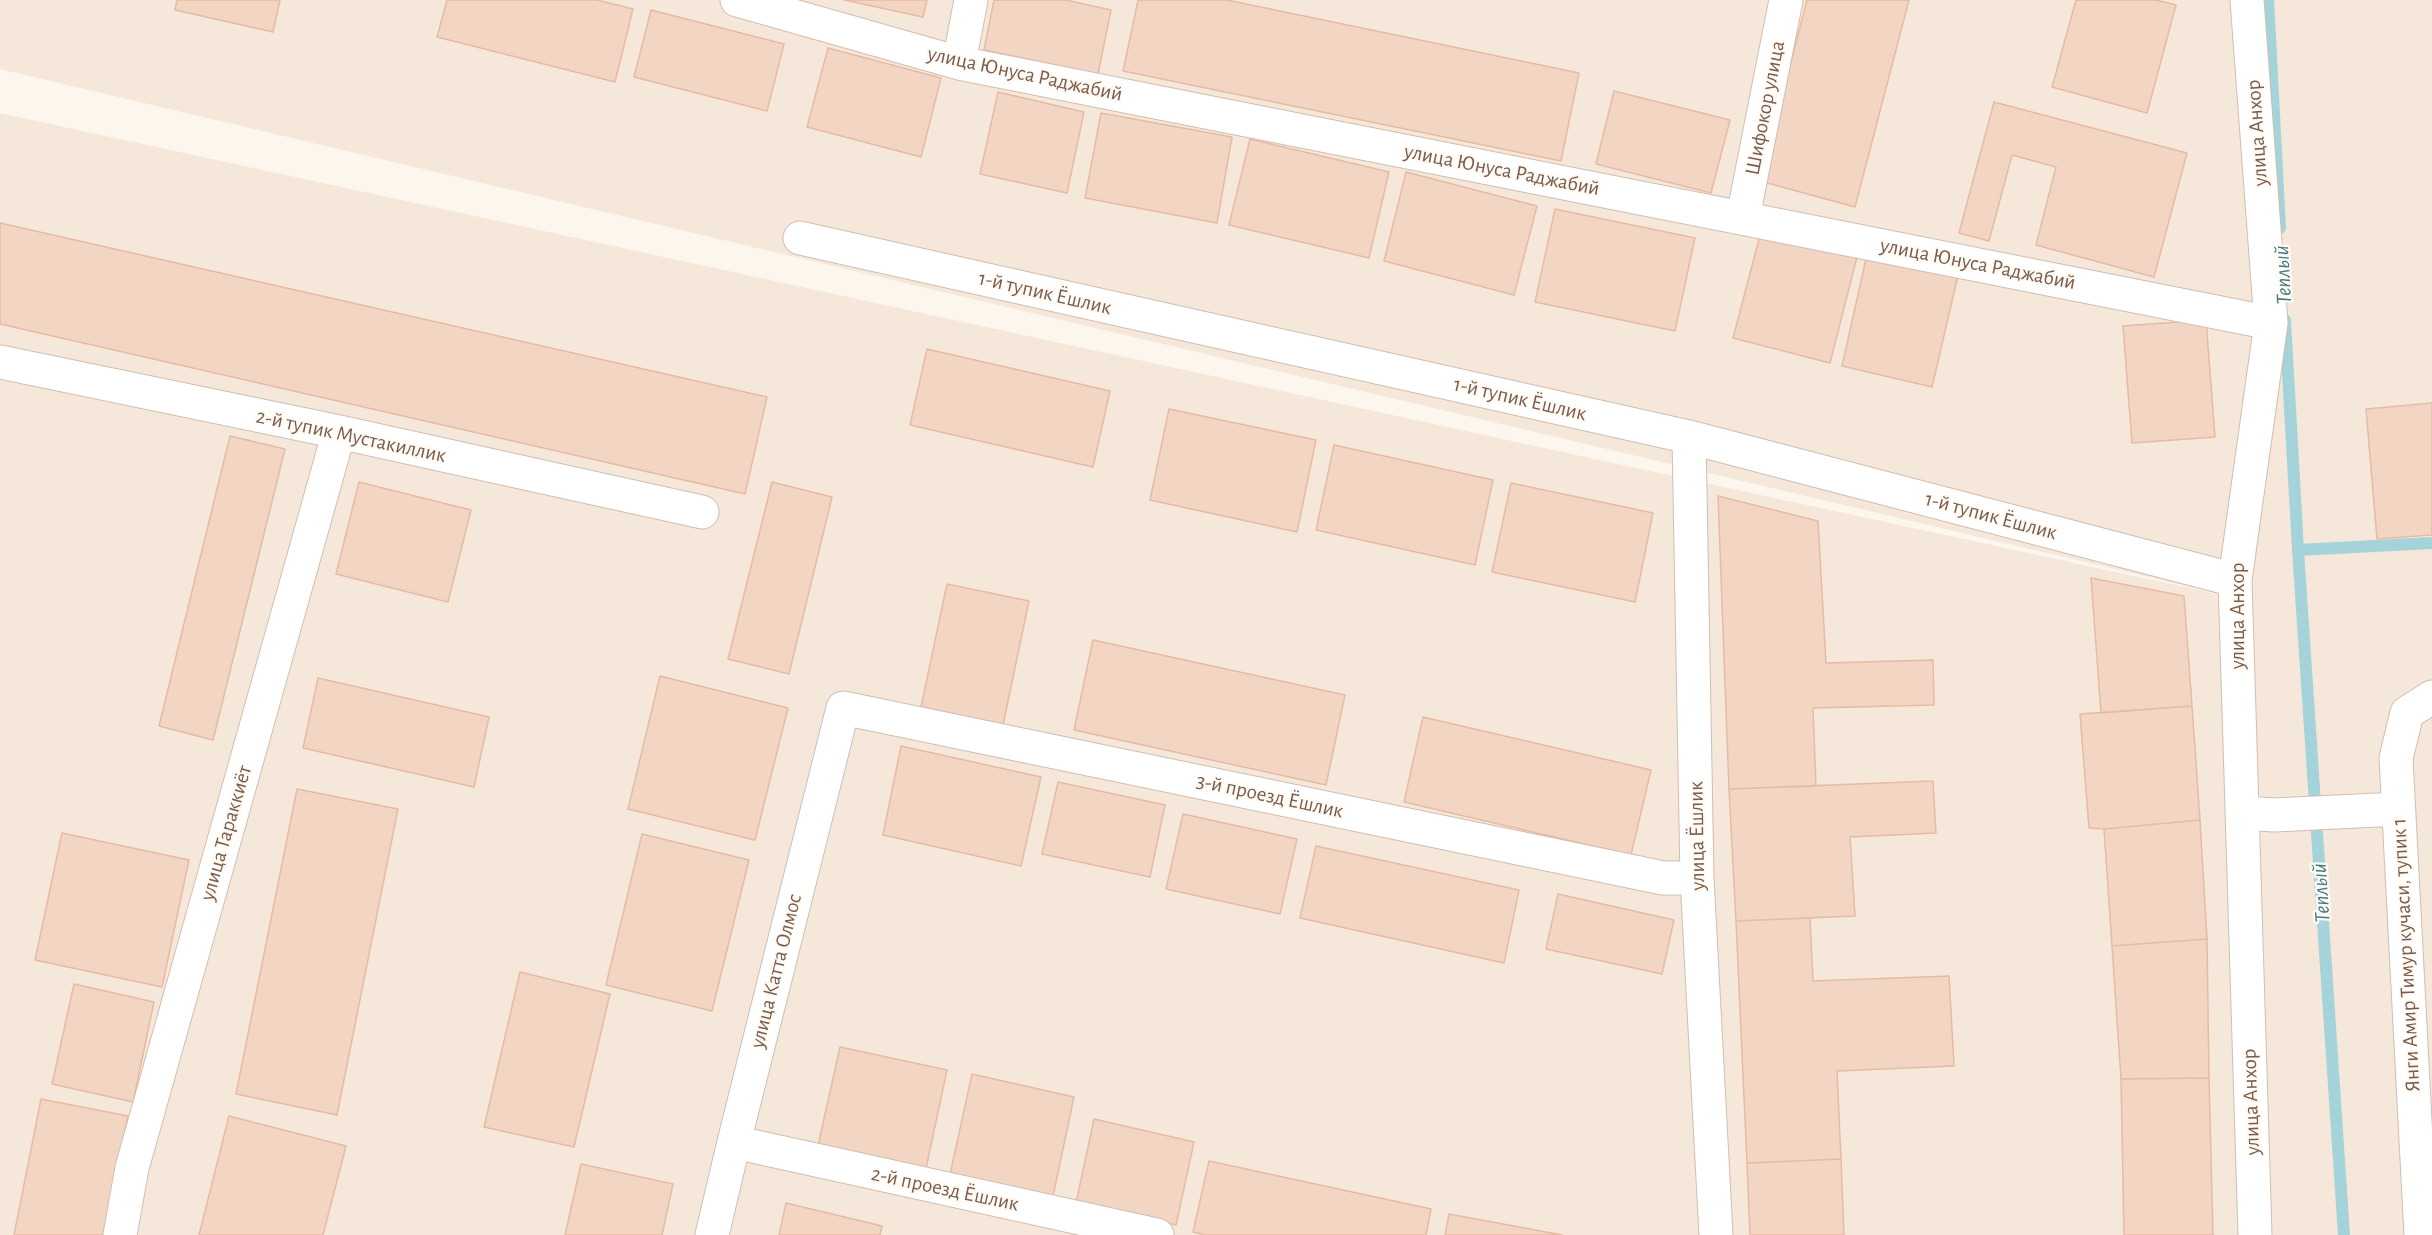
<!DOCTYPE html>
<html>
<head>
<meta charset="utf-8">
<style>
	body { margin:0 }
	canvas { display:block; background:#fdf6ec }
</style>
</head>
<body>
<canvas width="2432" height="1235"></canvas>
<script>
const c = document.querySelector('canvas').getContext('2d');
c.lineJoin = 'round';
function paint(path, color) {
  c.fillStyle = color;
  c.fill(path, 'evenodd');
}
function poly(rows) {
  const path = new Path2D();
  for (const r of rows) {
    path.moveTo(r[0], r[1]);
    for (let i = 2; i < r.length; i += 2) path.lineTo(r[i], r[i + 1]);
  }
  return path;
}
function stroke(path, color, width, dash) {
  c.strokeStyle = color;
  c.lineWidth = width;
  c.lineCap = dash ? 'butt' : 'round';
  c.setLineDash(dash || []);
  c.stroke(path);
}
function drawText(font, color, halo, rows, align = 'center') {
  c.font = font + ' "Alegreya Sans",sans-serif';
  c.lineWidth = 4.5;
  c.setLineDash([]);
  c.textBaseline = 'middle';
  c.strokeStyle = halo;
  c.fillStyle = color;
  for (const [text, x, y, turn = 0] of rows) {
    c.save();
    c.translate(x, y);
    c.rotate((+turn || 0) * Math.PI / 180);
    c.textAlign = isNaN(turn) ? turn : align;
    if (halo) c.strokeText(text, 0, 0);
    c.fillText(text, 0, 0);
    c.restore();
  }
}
paint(poly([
	[0,0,2432,0,2432,1235,0,1235,0,113,2254,602,0,69]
]), '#f5e8da');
stroke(poly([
	[2268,0,2280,228],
	[2285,320,2298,550,2344,1235],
	[2298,550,2432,543]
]), '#a5d3da', 12);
const building = poly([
	[177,0,280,0,273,32,175,10,177,0],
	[447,0,597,0,633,9,615,82,437,37,447,0],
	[844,0,927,0,923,17,844,0],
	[994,0,1066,0,1111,10,1098,74,984,50,994,0],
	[1138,0,1227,0,1579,73,1561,161,1123,71,1138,0],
	[1807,0,1909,0,1855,207,1760,181,1807,0],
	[2076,0,2156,0,2176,5,2147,113,2052,87,2076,0],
	[651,10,784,44,767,111,634,77,651,10],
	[828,48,941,78,921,157,807,127,828,48],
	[1614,91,1730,120,1711,193,1596,164,1614,91],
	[998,92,1084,112,1067,193,980,174,998,92],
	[1994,102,2187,153,2154,277,2036,245,2056,167,2012,155,1989,241,1959,233,1994,102],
	[1101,113,1232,137,1217,223,1085,198,1101,113],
	[1250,139,1389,172,1369,258,1229,225,1250,139],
	[1406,172,1537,206,1514,295,1384,261,1406,172],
	[1555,209,1695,238,1675,331,1535,302,1555,209],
	[0,223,767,397,745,494,0,324,0,223],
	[1763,224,1859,249,1830,363,1733,338,1763,224],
	[1868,250,1959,271,1932,387,1842,366,1868,250],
	[2206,320,2215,437,2132,443,2123,326,2206,320],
	[927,349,1110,391,1093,467,910,425,927,349],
	[2432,403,2432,535,2377,539,2366,409,2432,403],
	[1169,409,1316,440,1297,532,1150,500,1169,409],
	[230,436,285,449,213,740,159,726,230,436],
	[1334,445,1493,480,1475,565,1316,530,1334,445],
	[359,482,471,510,448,602,336,574,359,482],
	[772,482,832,497,789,674,728,659,772,482],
	[1511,483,1653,513,1635,602,1492,572,1511,483],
	[1718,496,1818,521,1826,663,1933,660,1934,705,1813,708,1816,786,1729,789,1718,496],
	[2091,578,2184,596,2192,706,2101,713,2091,578],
	[947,584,1029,601,1003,725,921,707,947,584],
	[1093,640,1345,695,1326,785,1074,730,1093,640],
	[660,676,788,708,755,840,628,809,660,676],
	[318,678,489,717,474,787,303,748,318,678],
	[2192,706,2200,820,2104,829,2089,828,2080,714,2192,706],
	[1423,717,1651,770,1631,855,1404,802,1423,717],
	[901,746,1041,777,1021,866,883,835,901,746],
	[1933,781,1936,833,1850,837,1855,916,1736,921,1729,789,1933,781],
	[1058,782,1165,805,1150,877,1042,854,1058,782],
	[297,789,398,809,337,1115,236,1094,297,789],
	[1183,814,1297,839,1280,914,1166,889,1183,814],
	[2200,820,2207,939,2112,946,2104,829,2200,820],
	[62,833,189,860,162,987,35,960,62,833],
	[642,834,749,860,712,1011,606,985,642,834],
	[1316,846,1519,890,1504,963,1300,918,1316,846],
	[1558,894,1674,920,1662,974,1546,949,1558,894],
	[1810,918,1813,981,1949,976,1954,1066,1837,1071,1841,1159,1747,1163,1736,921,1810,918],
	[2207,939,2209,1078,2121,1079,2112,946,2207,939],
	[520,972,610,994,574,1147,484,1127,520,972],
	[74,984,154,1002,133,1102,52,1084,74,984],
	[840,1047,947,1070,925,1173,817,1150,840,1047],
	[972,1074,1074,1097,1052,1201,949,1179,972,1074],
	[2209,1078,2213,1235,2124,1235,2121,1079,2209,1078],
	[41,1099,128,1116,104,1235,14,1235,41,1099],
	[229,1116,346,1146,323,1235,199,1235,229,1116],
	[1094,1119,1194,1142,1176,1225,1076,1203,1094,1119],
	[1841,1159,1844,1235,1750,1235,1747,1163,1841,1159],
	[1209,1161,1431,1209,1426,1235,1205,1235,1193,1232,1209,1161],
	[581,1164,673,1184,662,1235,565,1235,581,1164],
	[786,1203,882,1226,880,1235,779,1235,786,1203],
	[1449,1214,1562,1235,1445,1235,1449,1214]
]);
paint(building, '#f3d5c3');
stroke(building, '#e6bba3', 1.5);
const minor = poly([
	[737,0,959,63,2271,323],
	[2247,0,2271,323,2235,580,2255,1235],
	[959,63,971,0],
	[1743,217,1786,0],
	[800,238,1689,437,2235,580],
	[0,362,339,432,702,512],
	[1689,437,1697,878,1716,1235],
	[2242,813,2274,815,2398,809],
	[734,1142,1157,1235],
	[120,1235,132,1168,339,432],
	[712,1235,734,1142,843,708,1663,878,1697,878],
	[2421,1235,2396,758,2407,713,2432,697]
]);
stroke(minor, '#d1beb0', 35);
stroke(minor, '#fff', 33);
drawText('21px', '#7a5c4d', '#fffaf3', [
	["улица Юнуса Раджабий",1025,74,12],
	["Шифокор улица",1765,108,-79],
	["улица Анхор",2257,133,-94],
	["улица Юнуса Раджабий",1502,170,11],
	["улица Юнуса Раджабий",1978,264,11],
	["1-й тупик Ёшлик",1045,293,13],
	["1-й тупик Ёшлик",1520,399,13],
	["2-й тупик Мустакиллик",351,436,12],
	["1-й тупик Ёшлик",1991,516,15],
	["улица Анхор",2238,616,-90],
	["3-й проезд Ёшлик",1270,796,12],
	["улица Тараккиёт",226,833,-74],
	["улица Ёшлик",1697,836,-91],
	["Янги Амир Тимур кучаси, тупик 1",2406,955,-93],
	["улица Катта Олмос",776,971,-76],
	["улица Анхор",2251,1102,-92],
	["2-й проезд Ёшлик",945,1189,12]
]);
drawText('italic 22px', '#437c86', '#fffaf3', [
	["Теплый",2283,275,-93],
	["Теплый",2321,893,-94]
]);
</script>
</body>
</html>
